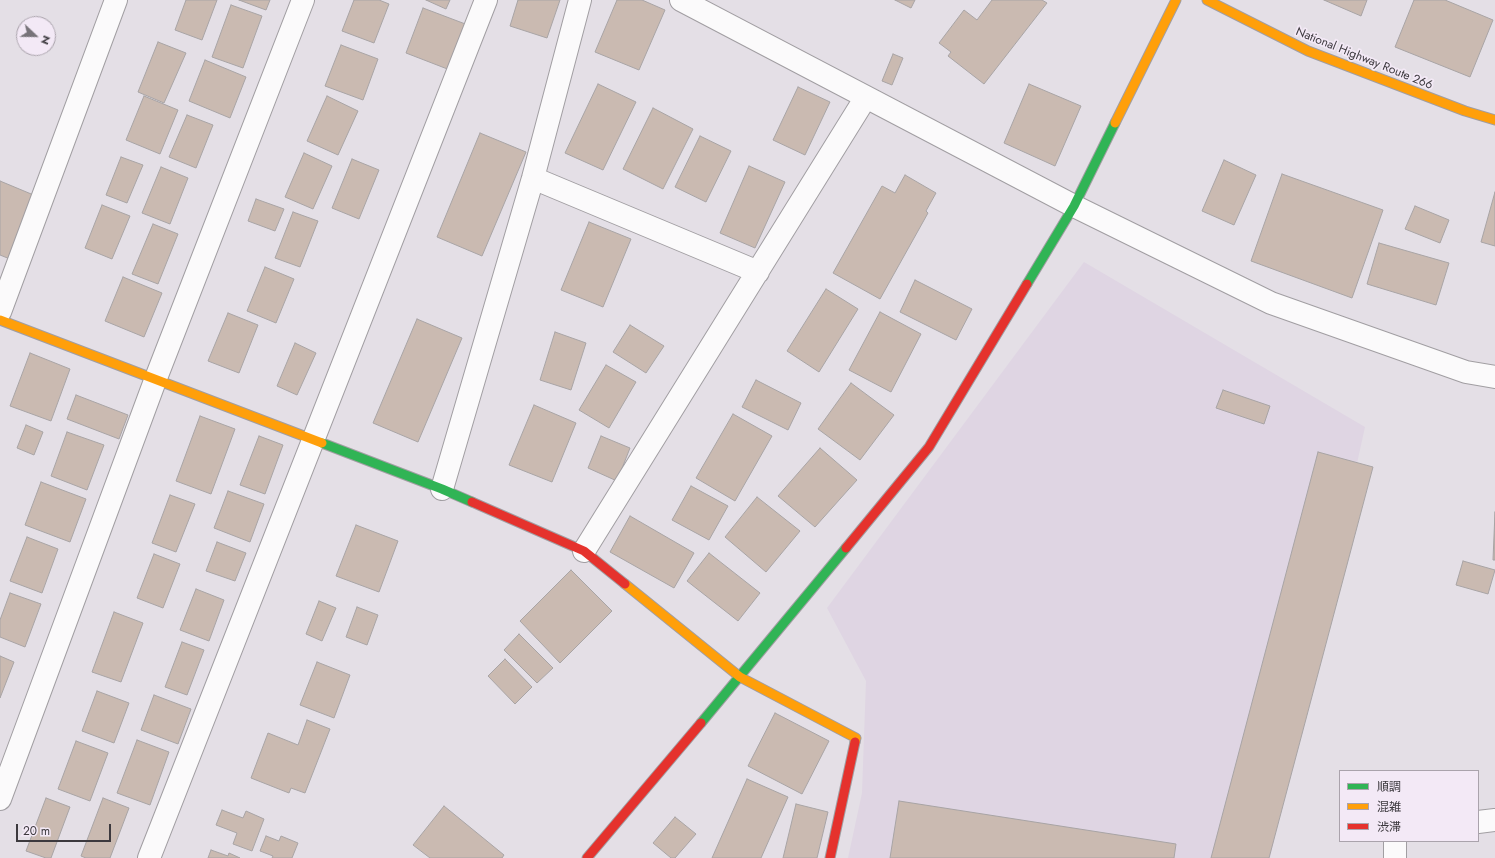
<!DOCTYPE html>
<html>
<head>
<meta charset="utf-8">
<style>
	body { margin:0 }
	#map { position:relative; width:1495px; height:858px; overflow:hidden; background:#e4dfe6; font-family:Jost,"Noto Sans JP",sans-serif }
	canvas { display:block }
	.legend { position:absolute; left:1339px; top:770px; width:140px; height:72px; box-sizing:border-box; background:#f3e9f6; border:1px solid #aaa3ac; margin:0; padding:5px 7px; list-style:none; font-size:12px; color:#3c393e }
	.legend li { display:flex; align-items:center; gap:8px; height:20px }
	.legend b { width:20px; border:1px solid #aaa3ac }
	.north { position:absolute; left:16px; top:16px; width:40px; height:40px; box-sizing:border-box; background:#f3e9f6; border:1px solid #aaa3ac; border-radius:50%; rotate:112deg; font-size:11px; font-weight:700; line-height:16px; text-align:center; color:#3c393e }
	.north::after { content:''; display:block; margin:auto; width:14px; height:18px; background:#777379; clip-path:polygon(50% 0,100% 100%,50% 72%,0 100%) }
	.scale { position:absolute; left:16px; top:824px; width:95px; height:18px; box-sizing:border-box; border:2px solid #3c393e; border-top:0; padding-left:5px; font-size:12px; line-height:14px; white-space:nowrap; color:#3c393e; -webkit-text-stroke:3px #f3e9f6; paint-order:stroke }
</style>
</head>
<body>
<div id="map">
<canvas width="1495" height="858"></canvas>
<ul class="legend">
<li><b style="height:5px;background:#30b455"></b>順調</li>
<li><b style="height:5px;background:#ff9f0a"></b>混雑</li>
<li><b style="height:5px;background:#e5322d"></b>渋滞</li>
</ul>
<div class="north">N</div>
<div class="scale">20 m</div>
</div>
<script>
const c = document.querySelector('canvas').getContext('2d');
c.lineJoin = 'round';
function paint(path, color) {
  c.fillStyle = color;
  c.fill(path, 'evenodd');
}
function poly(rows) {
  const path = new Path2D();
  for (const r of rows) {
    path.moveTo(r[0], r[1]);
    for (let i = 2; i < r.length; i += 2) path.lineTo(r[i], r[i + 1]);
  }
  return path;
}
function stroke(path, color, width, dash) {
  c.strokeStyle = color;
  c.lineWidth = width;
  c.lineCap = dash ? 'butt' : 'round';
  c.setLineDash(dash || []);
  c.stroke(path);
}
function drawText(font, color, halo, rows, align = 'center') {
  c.font = font + ' Jost,sans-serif';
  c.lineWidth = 3.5;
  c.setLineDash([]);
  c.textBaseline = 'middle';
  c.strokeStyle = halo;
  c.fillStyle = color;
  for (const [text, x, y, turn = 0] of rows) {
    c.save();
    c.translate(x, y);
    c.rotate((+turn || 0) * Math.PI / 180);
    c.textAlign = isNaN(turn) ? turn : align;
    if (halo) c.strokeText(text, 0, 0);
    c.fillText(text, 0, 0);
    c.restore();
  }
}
paint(poly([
	[1084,262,1365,427,1270,858,848,858,862,793,866,681,827,608]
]), '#dfd5e3');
const building = poly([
	[186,0,217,0,202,40,175,30,186,0],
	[239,0,270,0,266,10,239,0],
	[354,0,379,0,389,4,374,43,342,31,354,0],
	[426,0,450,0,446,9,426,0],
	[518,0,560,0,547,38,510,26,518,0],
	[617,0,642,0,665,10,639,70,595,52,617,0],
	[895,0,915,0,911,8,895,0],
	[992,0,1042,0,1047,3,984,84,948,56,951,52,939,43,964,10,977,20,992,0],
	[1324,0,1367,0,1361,16,1324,0],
	[1414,0,1445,0,1493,20,1470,77,1395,47,1414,0],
	[231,5,262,16,243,68,212,57,231,5],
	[423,8,468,25,450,70,406,53,423,8],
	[158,42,186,53,164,103,138,92,158,42],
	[341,45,378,59,363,100,325,86,341,45],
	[893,54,903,58,892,85,882,81,893,54],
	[205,60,246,77,230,118,189,101,205,60],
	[598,84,636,102,603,170,565,153,598,84],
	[1029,84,1081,106,1055,166,1004,143,1029,84],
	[798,87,830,102,805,155,773,140,798,87],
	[144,96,178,110,160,154,126,140,144,96],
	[327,96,358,111,338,155,307,141,327,96],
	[653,108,693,129,663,189,623,169,653,108],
	[187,115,213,125,196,168,169,157,187,115],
	[480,133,526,152,482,256,437,237,480,133],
	[700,136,731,151,706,202,675,187,700,136],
	[304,153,332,166,313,209,285,197,304,153],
	[121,157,143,165,127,203,106,195,121,157],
	[352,159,379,170,359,219,332,208,352,159],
	[1224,160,1256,175,1234,225,1202,211,1224,160],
	[749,166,785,182,755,248,720,233,749,166],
	[161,167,188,178,170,224,142,213,161,167],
	[1282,174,1383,210,1352,298,1251,261,1282,174],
	[905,175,936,193,926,211,928,213,880,299,833,273,882,186,895,193,905,175],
	[0,181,36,196,10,259,0,255,0,181],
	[1495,192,1495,246,1481,242,1495,192],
	[256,199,284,209,275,231,248,221,256,199],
	[102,205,130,216,112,259,85,248,102,205],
	[1415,206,1449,220,1440,243,1405,229,1415,206],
	[293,212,318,221,300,267,275,258,293,212],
	[589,222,631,239,603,307,561,290,589,222],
	[153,224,178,234,158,284,132,274,153,224],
	[1379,243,1449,263,1436,305,1367,284,1379,243],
	[265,267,294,279,276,323,247,311,265,267],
	[123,277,162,293,144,337,105,321,123,277],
	[915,280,972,309,956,340,900,312,915,280],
	[826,289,858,309,819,372,787,351,826,289],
	[880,312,921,334,891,392,849,370,880,312],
	[228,313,258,325,239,373,208,361,228,313],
	[417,319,462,338,418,442,373,423,417,319],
	[630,325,664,346,646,373,613,352,630,325],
	[555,332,586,343,571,390,540,380,555,332],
	[295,343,316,353,297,395,277,386,295,343],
	[30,353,70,369,51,421,10,406,30,353],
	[606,365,636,382,609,428,579,410,606,365],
	[756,380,801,403,788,430,742,407,756,380],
	[851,383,894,415,860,460,818,429,851,383],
	[1223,390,1270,406,1264,424,1216,408,1223,390],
	[76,395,128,415,119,439,67,419,76,395],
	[534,405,576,423,552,482,509,465,534,405],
	[733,414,772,436,735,501,696,478,733,414],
	[200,416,235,429,211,494,176,481,200,416],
	[26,425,43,432,34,455,17,448,26,425],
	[67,432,104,445,87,490,51,476,67,432],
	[259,436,283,445,265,494,240,485,259,436],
	[601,436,630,448,617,481,588,468,601,436],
	[820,448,857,480,815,527,778,496,820,448],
	[1318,452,1373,467,1269,858,1211,858,1318,452],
	[41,482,86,499,70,542,25,525,41,482],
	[691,486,728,506,709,540,672,520,691,486],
	[228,491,264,504,250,542,214,528,228,491],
	[170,495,195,504,176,552,152,543,170,495],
	[757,497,800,531,766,572,725,537,757,497],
	[1495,512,1495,560,1493,560,1495,512],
	[630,516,694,553,674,588,610,552,630,516],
	[356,525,398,541,379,592,336,576,356,525],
	[27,537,58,549,42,593,10,581,27,537],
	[217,542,246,553,235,581,206,571,217,542],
	[709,553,760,593,738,621,687,581,709,553],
	[154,554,180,564,163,608,137,598,154,554],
	[1463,561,1495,570,1488,594,1456,585,1463,561],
	[571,570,612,611,560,663,520,621,571,570],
	[196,589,224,600,209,641,180,630,196,589],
	[10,593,41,604,25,647,0,637,0,620,10,593],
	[319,601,336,608,322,641,306,634,319,601],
	[357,607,378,615,367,645,346,637,357,607],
	[114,612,143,623,121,682,92,672,114,612],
	[519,634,553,668,537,683,504,650,519,634],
	[182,642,204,650,187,695,165,687,182,642],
	[0,656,14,662,0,698,0,656],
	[505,659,532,687,515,704,488,676,505,659],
	[317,662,350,675,334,718,300,705,317,662],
	[97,691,129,703,114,743,82,731,97,691],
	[154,695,191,709,178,744,141,730,154,695],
	[775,713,829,741,802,794,748,766,775,713],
	[307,720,330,729,305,793,291,788,289,793,251,778,268,733,298,745,307,720],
	[137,740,169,752,150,805,117,793,137,740],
	[76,741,108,753,90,801,58,789,76,741],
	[747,779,788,797,761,858,712,858,747,779],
	[46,798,70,807,51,858,46,858,26,851,46,798],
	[103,798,129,808,110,858,86,858,81,856,103,798],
	[899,801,1176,844,1174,858,890,858,899,801],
	[796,804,828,812,817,858,783,858,796,804],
	[444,806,504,855,502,858,430,858,413,845,444,806],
	[222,810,243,818,246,811,264,819,252,851,233,844,237,833,216,825,222,810],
	[675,817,696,834,675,858,671,858,653,843,675,817],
	[266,836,279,841,281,836,298,843,292,858,272,858,273,856,260,851,266,836],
	[211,850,228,856,229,853,240,858,208,858,211,850]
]);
paint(building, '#cabab1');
stroke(building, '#a8a4a5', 1);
const street = poly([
	[681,0,1074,206,1271,303,1466,372,1495,377],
	[533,178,758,272],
	[0,312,116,0],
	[442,489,533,178,580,0],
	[584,551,866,97],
	[0,799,156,378,303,0],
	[1478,822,1495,820],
	[1395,841,1395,858],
	[149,858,486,0]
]);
const fast = poly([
	[1027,284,1074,206,1115,123],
	[322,443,442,489,472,502],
	[701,723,846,548]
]);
const slow = poly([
	[1207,0,1308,51,1465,111,1495,120],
	[1115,123,1176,0],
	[0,320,322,443],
	[625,584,740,677,856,738,855,742]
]);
const jam = poly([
	[472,502,584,551,625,584],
	[846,548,929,447,1027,284],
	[587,858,701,723],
	[830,858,855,742]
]);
stroke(street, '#a19ea2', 24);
stroke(fast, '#a19ea2', 11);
stroke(slow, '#a19ea2', 11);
stroke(jam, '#a19ea2', 11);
stroke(street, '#fbfafb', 22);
stroke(fast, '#30b455', 9);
stroke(slow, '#ff9f0a', 9);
stroke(jam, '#e5322d', 9);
drawText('12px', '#3c393e', '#f3e9f6', [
	["National Highway Route 266",1364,59,22]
]);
</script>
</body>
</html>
